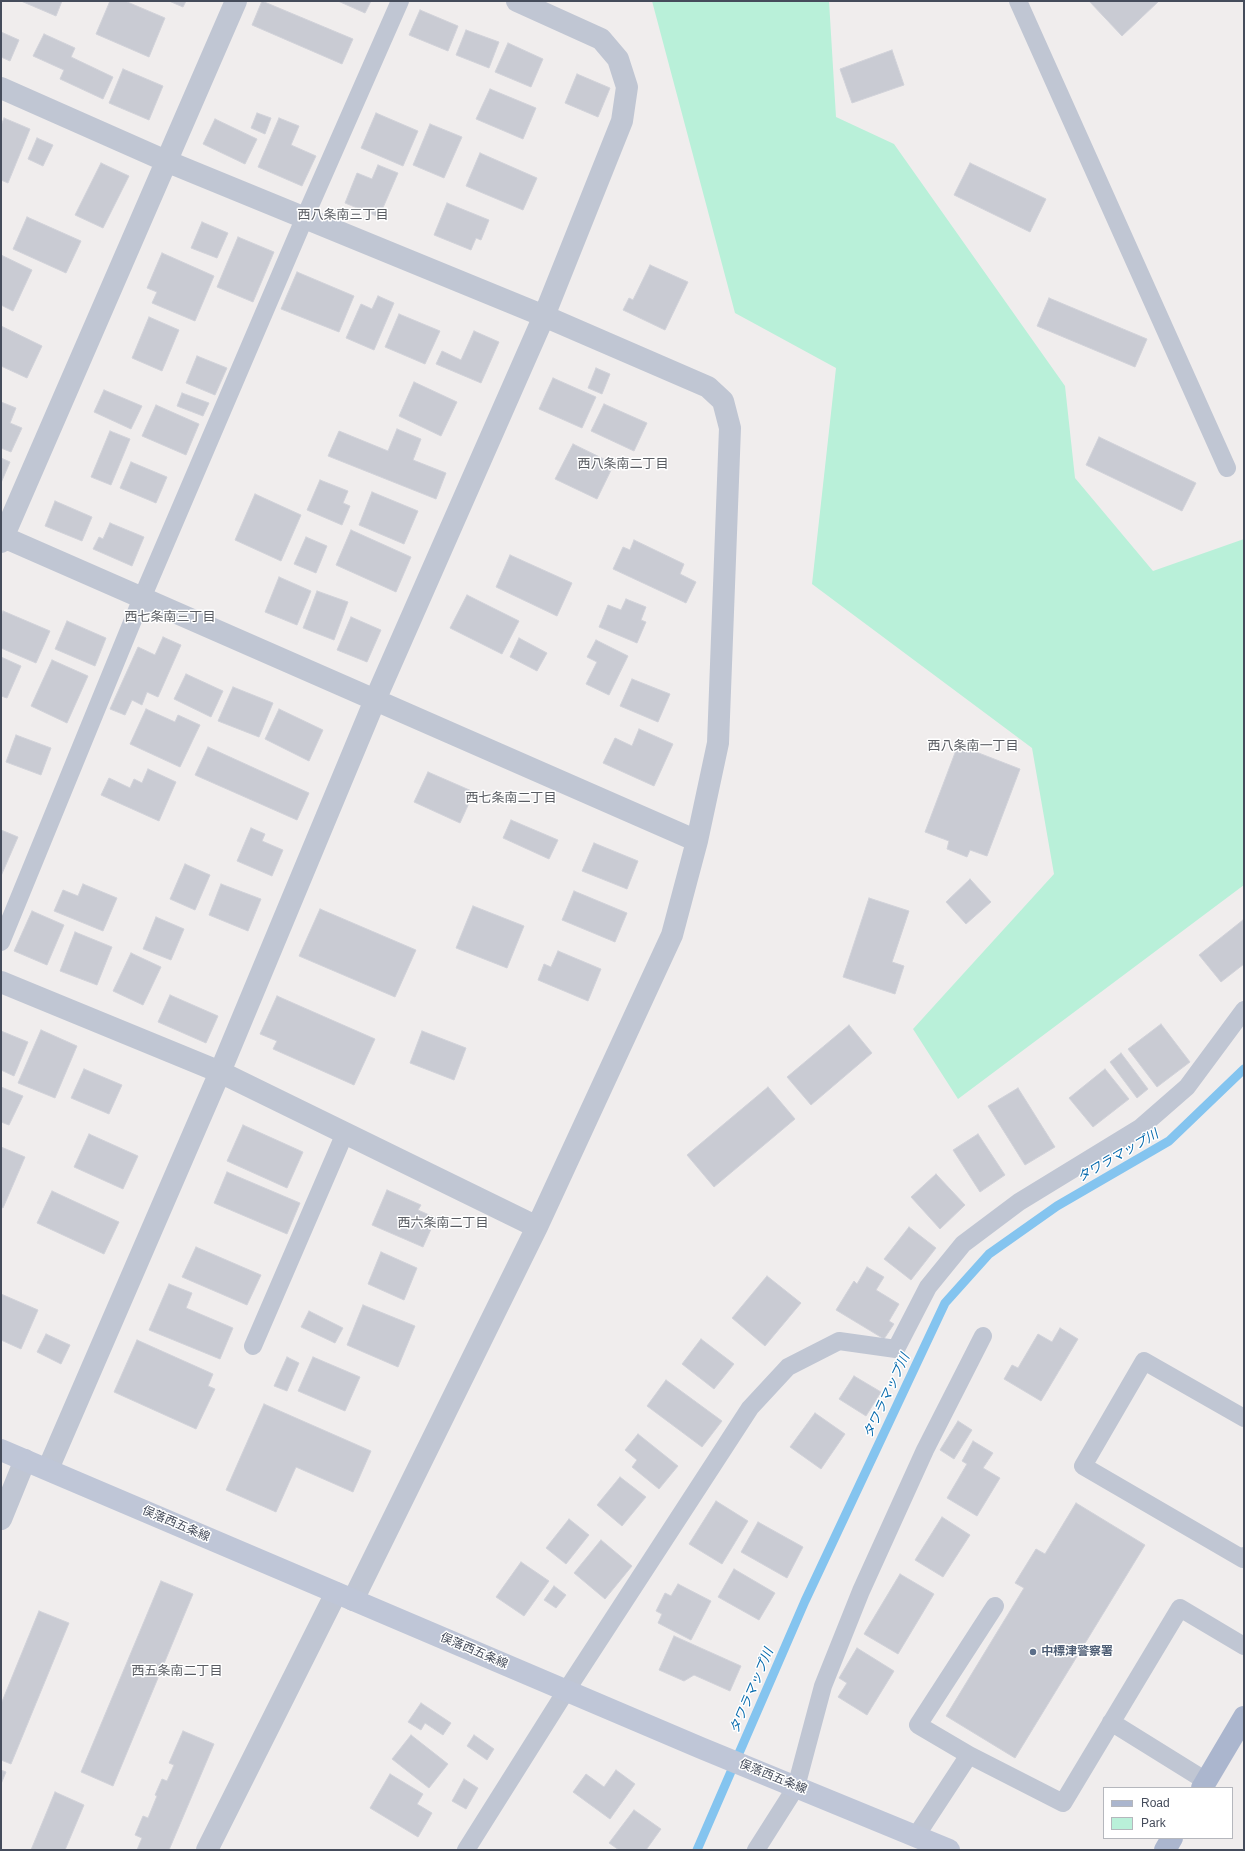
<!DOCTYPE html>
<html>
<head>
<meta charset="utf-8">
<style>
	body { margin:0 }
	#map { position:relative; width:1245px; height:1851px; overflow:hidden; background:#f0eded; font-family:Helvetica,sans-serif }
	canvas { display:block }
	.frame { position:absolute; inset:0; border:2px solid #454c5b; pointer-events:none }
	.legend { position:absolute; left:1103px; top:1787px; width:130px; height:52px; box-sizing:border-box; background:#fff; border:1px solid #b5b7bd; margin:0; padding:5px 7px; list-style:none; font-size:12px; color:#454c5b }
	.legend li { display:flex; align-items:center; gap:8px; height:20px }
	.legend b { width:20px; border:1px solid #b5b7bd }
</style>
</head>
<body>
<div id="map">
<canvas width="1245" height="1851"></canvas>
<div class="frame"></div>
<ul class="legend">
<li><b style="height:5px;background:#abb6ce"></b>Road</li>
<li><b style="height:11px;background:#b9f0d9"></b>Park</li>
</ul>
</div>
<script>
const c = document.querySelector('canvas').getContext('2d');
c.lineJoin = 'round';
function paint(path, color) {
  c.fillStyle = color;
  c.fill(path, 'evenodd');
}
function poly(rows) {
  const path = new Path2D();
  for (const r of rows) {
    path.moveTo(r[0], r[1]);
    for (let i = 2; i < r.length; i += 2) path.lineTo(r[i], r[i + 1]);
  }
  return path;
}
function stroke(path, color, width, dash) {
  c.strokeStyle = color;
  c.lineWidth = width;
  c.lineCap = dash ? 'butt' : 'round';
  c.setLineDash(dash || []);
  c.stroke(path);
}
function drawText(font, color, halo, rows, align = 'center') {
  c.font = font + ' Helvetica,"Noto Sans JP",sans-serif';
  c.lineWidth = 3;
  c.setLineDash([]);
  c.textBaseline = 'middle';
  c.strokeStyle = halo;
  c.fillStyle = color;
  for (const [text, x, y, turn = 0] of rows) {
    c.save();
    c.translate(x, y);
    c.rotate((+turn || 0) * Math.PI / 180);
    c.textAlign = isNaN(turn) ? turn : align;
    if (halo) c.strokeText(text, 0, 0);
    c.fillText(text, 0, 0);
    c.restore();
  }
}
paint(poly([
	[652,1,829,1,836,117,894,144,1065,386,1075,478,1153,571,1244,539,1244,885,958,1099,913,1029,1054,874,1032,748,812,584,836,368,735,313]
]), '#b9f0d9');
stroke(poly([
	[697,1850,805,1601,945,1303,989,1254,1057,1206,1169,1141,1244,1069]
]), '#84c4ef', 9);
const building = poly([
	[21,1,62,1,56,16,21,1],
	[110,1,125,1,165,18,149,57,96,34,110,1],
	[169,1,186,1,183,7,169,1],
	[262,1,353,39,342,64,252,25,262,1],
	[338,1,371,1,365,13,338,1],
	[1089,1,1159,1,1122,36,1089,1],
	[420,10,458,26,448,51,409,35,420,10],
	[466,30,499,42,489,68,456,55,466,30],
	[1,32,19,40,10,61,1,57,1,32],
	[44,34,75,48,71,57,113,77,103,99,60,79,64,70,33,56,44,34],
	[508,43,543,59,531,87,495,72,508,43],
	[892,50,904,85,852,103,840,69,892,50],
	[123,69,163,86,149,120,109,103,123,69],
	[577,74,610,88,598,117,565,103,577,74],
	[490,89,536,108,523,139,476,119,490,89],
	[257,113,271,118,265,134,251,128,257,113],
	[376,113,418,131,403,166,361,148,376,113],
	[4,118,30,129,8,183,1,180,1,126,4,118],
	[279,118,299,126,291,145,316,156,302,186,258,167,279,118],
	[215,119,257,139,245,164,203,144,215,119],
	[430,124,462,137,444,178,413,165,430,124],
	[37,138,53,145,43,166,28,159,37,138],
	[480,153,537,178,523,210,466,186,480,153],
	[101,163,129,176,103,228,75,215,101,163],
	[970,163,1046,199,1030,232,954,195,970,163],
	[378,165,398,173,379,217,345,203,357,173,372,179,378,165],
	[447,203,489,220,481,240,476,238,471,250,434,235,447,203],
	[27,217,81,241,66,273,13,249,27,217],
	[202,222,228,233,217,258,191,248,202,222],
	[238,237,274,252,253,302,217,287,238,237],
	[162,253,214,276,195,321,152,303,157,292,147,288,162,253],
	[1,255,32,270,13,311,1,305,1,255],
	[650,265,688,282,665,330,623,310,629,298,633,300,650,265],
	[297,272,354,296,339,332,281,309,297,272],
	[378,296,394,303,374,350,346,338,361,304,372,309,378,296],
	[1049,298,1147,339,1135,367,1037,326,1049,298],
	[399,314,440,331,425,364,385,347,399,314],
	[149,317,179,330,162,371,132,358,149,317],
	[1,326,42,346,27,378,1,366,1,326],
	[474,331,499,342,481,383,436,364,442,351,461,360,474,331],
	[197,356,227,368,215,395,186,383,197,356],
	[596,368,610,374,602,394,588,388,596,368],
	[553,378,596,397,582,428,539,409,553,378],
	[414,382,457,402,441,436,399,416,414,382],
	[104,390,142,406,131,429,94,412,104,390],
	[182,393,209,403,203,416,177,406,182,393],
	[1,402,16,408,10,423,22,428,11,452,1,448,1,402],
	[604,404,647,423,634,451,591,431,604,404],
	[156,405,199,424,186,455,142,436,156,405],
	[397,429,421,439,413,460,446,473,436,499,328,456,339,431,388,451,397,429],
	[110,431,130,439,111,485,91,477,110,431],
	[1099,437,1196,483,1182,511,1086,465,1099,437],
	[573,444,614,464,597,499,555,479,573,444],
	[1,458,10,462,1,483,1,458],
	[131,462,167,477,156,503,120,488,131,462],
	[320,480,348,491,343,503,350,506,342,525,307,510,320,480],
	[372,492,418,511,404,544,359,525,372,492],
	[255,494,301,515,281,561,235,540,255,494],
	[55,501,92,517,82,541,45,526,55,501],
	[110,523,144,537,132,566,93,549,99,537,103,539,110,523],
	[351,530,411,557,396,592,336,565,351,530],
	[306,537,327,546,316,573,294,564,306,537],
	[634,540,684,564,680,574,696,582,686,603,613,569,623,547,630,550,634,540],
	[510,555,572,583,557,616,496,587,510,555],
	[279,577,311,591,297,625,265,612,279,577],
	[317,591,348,602,334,640,303,628,317,591],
	[467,595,519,621,502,654,450,628,467,595],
	[626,599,646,607,641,620,646,622,637,643,599,627,608,605,621,610,626,599],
	[3,611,50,631,36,663,1,648,1,616,3,611],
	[351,617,381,630,367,662,337,650,351,617],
	[67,621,106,638,95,666,55,649,67,621],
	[163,637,181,645,158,697,147,692,142,705,132,700,125,715,110,709,138,647,155,655,163,637],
	[519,638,547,653,537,671,510,657,519,638],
	[596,640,628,656,609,695,586,684,597,662,587,657,596,640],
	[1,657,21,666,7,698,1,696,1,657],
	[52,660,88,676,67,723,31,706,52,660],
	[186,674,223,691,211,717,174,699,186,674],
	[632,679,670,694,658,722,620,706,632,679],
	[233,687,273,703,259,737,218,721,233,687],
	[146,709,175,722,178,715,200,725,180,767,130,744,146,709],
	[279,709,323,730,309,761,265,739,279,709],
	[639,729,673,744,654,786,603,763,615,738,632,746,639,729],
	[16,735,51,748,41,775,6,762,16,735],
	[958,745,1020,769,987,856,970,850,967,857,947,849,949,841,925,832,958,745],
	[208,747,309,793,297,820,195,775,208,747],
	[148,769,176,782,159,821,101,795,109,778,130,788,134,779,142,783,148,769],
	[428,772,474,792,460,823,414,802,428,772],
	[511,820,558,840,549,859,503,838,511,820],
	[251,828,265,834,262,841,283,850,272,876,237,861,251,828],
	[1,830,18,837,1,876,1,830],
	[594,843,638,861,627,889,582,871,594,843],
	[185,864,210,875,195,910,170,899,185,864],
	[970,879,991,902,966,924,946,902,970,879],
	[83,884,117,898,103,931,54,911,63,890,78,896,83,884],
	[221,884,261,899,248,931,209,915,221,884],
	[574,891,627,913,615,942,562,920,574,891],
	[869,898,909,911,892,962,904,966,895,994,843,977,869,898],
	[473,906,524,926,507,968,456,948,473,906],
	[320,909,416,950,395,997,299,956,320,909],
	[32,911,64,925,47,965,14,951,32,911],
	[156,917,184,929,171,960,143,949,156,917],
	[1243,920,1244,964,1221,982,1199,955,1243,920],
	[75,932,112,947,97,985,60,971,75,932],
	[558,951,601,969,588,1001,538,980,544,964,551,967,558,951],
	[131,953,161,967,143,1005,113,991,131,953],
	[170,995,218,1016,206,1043,158,1022,170,995],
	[277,996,375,1039,354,1085,273,1049,277,1041,260,1034,277,996],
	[1161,1024,1190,1062,1157,1087,1128,1049,1161,1024],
	[849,1025,872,1053,811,1105,787,1077,849,1025],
	[41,1030,77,1046,55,1098,18,1083,41,1030],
	[1,1031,28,1042,14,1076,1,1070,1,1031],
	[422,1031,466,1048,454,1080,410,1063,422,1031],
	[1121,1053,1148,1089,1137,1098,1110,1062,1121,1053],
	[84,1069,122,1085,109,1114,71,1098,84,1069],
	[1105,1069,1129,1099,1093,1127,1069,1098,1105,1069],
	[1,1087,23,1096,9,1125,1,1122,1,1087],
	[768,1087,795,1119,714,1187,687,1155,768,1087],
	[1018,1088,1055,1147,1025,1165,988,1106,1018,1088],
	[243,1125,303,1152,287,1188,227,1161,243,1125],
	[89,1134,138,1156,123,1189,74,1167,89,1134],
	[978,1134,1005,1175,980,1192,953,1150,978,1134],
	[1,1147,25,1157,3,1208,1,1207,1,1147],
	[227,1172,300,1203,287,1234,214,1203,227,1172],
	[936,1174,965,1205,940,1229,911,1197,936,1174],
	[387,1190,421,1205,418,1210,436,1218,423,1247,372,1225,387,1190],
	[52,1191,119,1222,104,1254,37,1223,52,1191],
	[909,1227,936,1248,911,1280,884,1259,909,1227],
	[196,1247,261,1275,247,1305,182,1277,196,1247],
	[381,1252,417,1268,404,1300,368,1284,381,1252],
	[867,1267,884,1277,876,1290,899,1304,889,1321,894,1324,884,1339,836,1310,854,1281,857,1284,867,1267],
	[767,1276,801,1303,765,1346,732,1318,767,1276],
	[169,1284,192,1293,186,1308,233,1328,220,1359,149,1330,169,1284],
	[1,1294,38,1310,21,1349,1,1340,1,1294],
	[363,1305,415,1326,398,1367,347,1345,363,1305],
	[309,1311,343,1328,335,1343,301,1327,309,1311],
	[1060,1328,1078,1339,1041,1401,1004,1379,1012,1365,1018,1368,1038,1334,1052,1342,1060,1328],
	[46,1334,70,1345,61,1364,37,1352,46,1334],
	[701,1339,734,1364,714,1389,682,1364,701,1339],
	[137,1340,213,1374,208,1386,215,1389,196,1429,114,1392,137,1340],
	[287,1357,299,1363,287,1391,274,1386,287,1357],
	[313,1357,360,1377,345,1411,298,1391,313,1357],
	[854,1376,881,1392,866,1416,839,1399,854,1376],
	[666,1380,722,1421,702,1447,647,1406,666,1380],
	[264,1404,371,1451,353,1492,296,1467,276,1512,226,1490,264,1404],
	[815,1413,845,1434,821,1469,790,1447,815,1413],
	[958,1421,972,1430,954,1459,940,1450,958,1421],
	[638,1434,678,1466,659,1489,632,1467,637,1460,625,1450,638,1434],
	[973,1441,993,1453,983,1468,1000,1478,977,1516,947,1498,967,1464,962,1461,973,1441],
	[620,1477,646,1497,622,1526,597,1505,620,1477],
	[716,1501,748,1521,722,1564,689,1544,716,1501],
	[1076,1503,1145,1545,1015,1758,946,1716,1024,1588,1015,1583,1036,1549,1045,1554,1076,1503],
	[942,1517,970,1535,943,1577,915,1560,942,1517],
	[569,1519,589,1535,566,1564,546,1548,569,1519],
	[758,1522,803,1547,787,1578,741,1552,758,1522],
	[601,1540,632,1566,605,1599,574,1573,601,1540],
	[521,1562,549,1581,524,1616,496,1597,521,1562],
	[734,1569,775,1593,759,1620,718,1597,734,1569],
	[900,1574,934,1594,898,1654,864,1634,900,1574],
	[161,1581,193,1594,113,1786,81,1772,161,1581],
	[678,1584,711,1601,691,1640,658,1623,662,1614,656,1611,665,1593,671,1596,678,1584],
	[554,1586,566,1595,556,1608,544,1600,554,1586],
	[39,1611,69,1623,11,1764,1,1760,1,1704,39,1611],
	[674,1636,741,1666,730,1691,694,1675,684,1681,659,1670,674,1636],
	[857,1648,894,1671,867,1715,838,1697,847,1683,839,1678,857,1648],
	[421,1703,451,1723,443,1735,425,1723,421,1730,408,1722,421,1703],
	[183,1731,214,1744,169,1850,137,1850,142,1838,135,1835,143,1816,148,1818,157,1796,155,1795,162,1779,167,1781,174,1765,169,1763,183,1731],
	[411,1735,448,1764,429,1788,392,1759,411,1735],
	[474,1735,494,1749,487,1760,467,1746,474,1735],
	[1,1770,6,1772,1,1784,1,1770],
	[616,1770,635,1784,610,1819,573,1792,586,1774,604,1787,616,1770],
	[390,1774,423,1794,417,1804,432,1813,418,1837,370,1808,390,1774],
	[464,1779,478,1788,466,1809,452,1801,464,1779],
	[55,1792,84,1805,65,1850,31,1850,55,1792],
	[634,1810,661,1829,646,1850,619,1850,609,1843,634,1810]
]);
paint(building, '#c9cbd3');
stroke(building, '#d1d2d9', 1);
stroke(poly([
	[1018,1,1227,468],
	[1,942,142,598,305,217,400,1],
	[253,1346,345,1133],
	[1244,1418,1144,1361,1083,1466,1243,1559,1244,1556],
	[1111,1722,1206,1781],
	[969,1755,918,1725,995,1606],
	[916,1836,969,1755,1063,1803,1180,1608,1244,1646],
	[466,1850,566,1691,750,1408,788,1367,839,1341,896,1349,928,1287,963,1244,1019,1202,1140,1128,1187,1087,1244,1010],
	[756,1850,796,1787,823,1686,861,1591,925,1450,983,1336]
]), '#c0c6d3', 18);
stroke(poly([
	[1,88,166,161,544,316,708,387,723,401,730,428,718,743,697,841,672,935,537,1227,353,1600],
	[1,536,697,841],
	[1,542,236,1],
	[1,982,220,1072,537,1227],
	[48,1469,220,1072,375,700,544,316,622,121,627,87,618,59,601,39,517,1],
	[1,1519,25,1460],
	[207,1850,336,1593]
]), '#c0c6d3', 22);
stroke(poly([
	[1,1450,701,1748,949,1850]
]), '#bfc6d7', 22);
stroke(poly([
	[1202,1788,1244,1717],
	[1165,1850,1172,1838]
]), '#abb6ce', 22);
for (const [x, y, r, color] of [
	[1033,1652,4,"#5c6f8a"]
]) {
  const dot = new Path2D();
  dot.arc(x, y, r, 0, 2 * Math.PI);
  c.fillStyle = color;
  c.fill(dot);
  stroke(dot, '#fff', 1.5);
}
drawText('12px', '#454c5b', '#fff', [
	["俣落西五条線",176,1524,23],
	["俣落西五条線",474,1651,23],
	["俣落西五条線",773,1777,22]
]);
drawText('bold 12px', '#4e5e75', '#fff', [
	["中標津警察署",1041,1652]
], 'left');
drawText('13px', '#595c62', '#fff', [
	["西八条南三丁目",343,215],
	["西八条南二丁目",623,464],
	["西七条南三丁目",170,617],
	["西八条南一丁目",973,746],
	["西七条南二丁目",511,798],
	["西六条南二丁目",443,1223],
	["西五条南二丁目",177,1671]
]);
drawText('italic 13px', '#066aad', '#fff', [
	["タワラマップ川",1118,1156,-30],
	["タワラマップ川",887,1396,-65],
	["タワラマップ川",752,1691,-67]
]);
</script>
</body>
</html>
